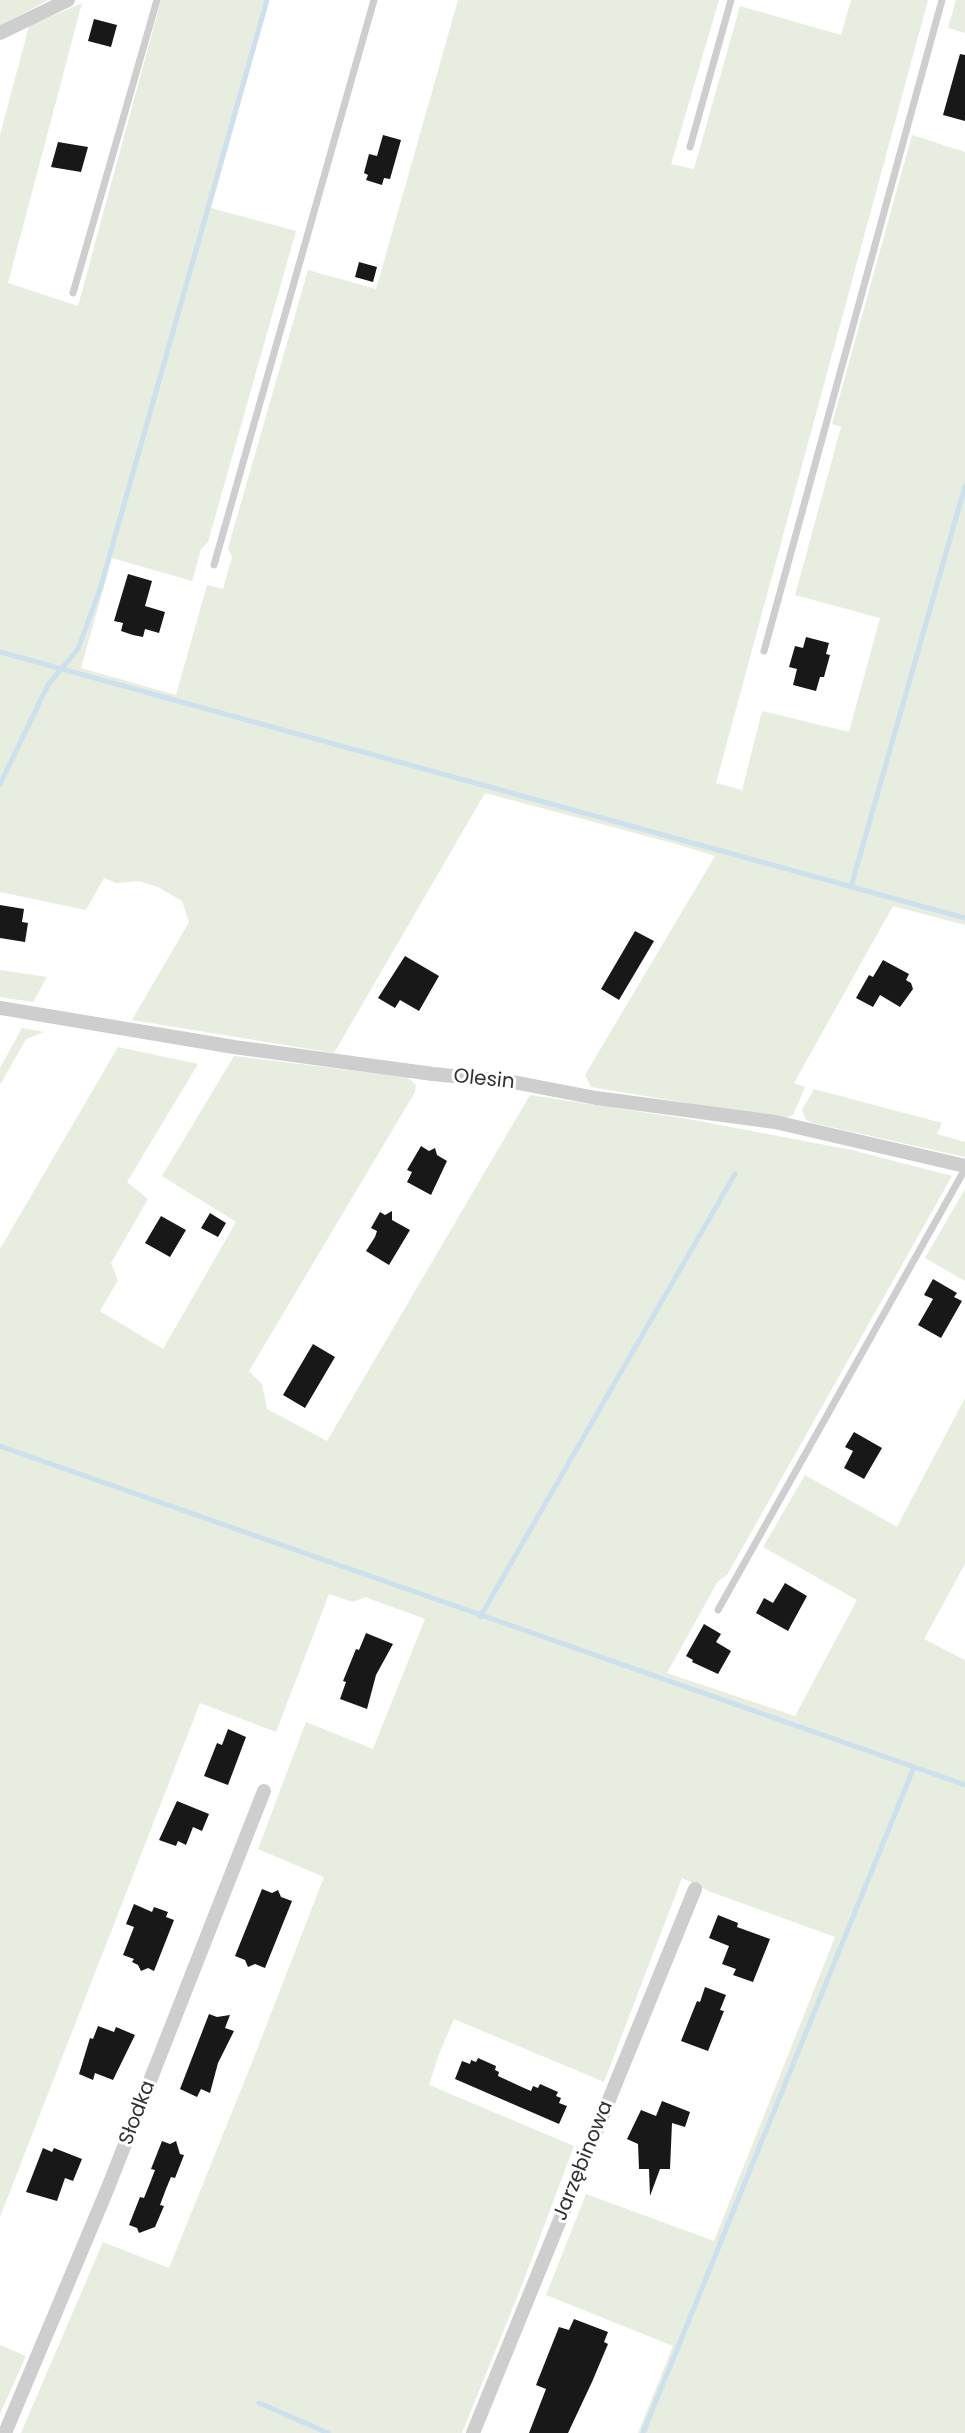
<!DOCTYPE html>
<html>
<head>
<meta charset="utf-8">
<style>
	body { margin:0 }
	canvas { display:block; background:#fff }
</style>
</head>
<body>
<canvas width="965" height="2433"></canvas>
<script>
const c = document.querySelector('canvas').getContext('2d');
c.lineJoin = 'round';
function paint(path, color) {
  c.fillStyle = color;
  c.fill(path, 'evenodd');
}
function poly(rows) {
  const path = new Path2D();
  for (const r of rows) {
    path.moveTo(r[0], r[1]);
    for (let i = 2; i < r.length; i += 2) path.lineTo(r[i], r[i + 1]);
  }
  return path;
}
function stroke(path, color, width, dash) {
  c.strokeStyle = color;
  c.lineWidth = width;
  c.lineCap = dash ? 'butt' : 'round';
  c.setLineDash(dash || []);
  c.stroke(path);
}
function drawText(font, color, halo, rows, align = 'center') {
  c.font = font + ' Poppins,sans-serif';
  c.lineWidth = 6;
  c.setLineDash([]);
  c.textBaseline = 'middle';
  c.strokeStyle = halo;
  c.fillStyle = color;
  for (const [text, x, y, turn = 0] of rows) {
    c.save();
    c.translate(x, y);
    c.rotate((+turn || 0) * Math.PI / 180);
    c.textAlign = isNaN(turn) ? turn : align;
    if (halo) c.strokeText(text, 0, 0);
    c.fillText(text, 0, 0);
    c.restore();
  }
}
paint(poly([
	[0,0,48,0,0,26],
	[161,0,269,0,211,208,296,231,208,542,201,549,192,581,112,558,81,668,176,695,207,585,223,589,232,557,228,548,308,270,376,289,458,0,719,0,671,164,694,169,740,6,841,35,851,0,928,0,716,783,742,790,762,711,849,732,880,618,795,595,841,427,832,424,912,135,965,152,965,925,893,906,794,1083,805,1087,793,1115,783,1119,591,1087,585,1075,715,856,676,844,485,793,334,1053,132,1020,189,922,182,901,158,887,139,881,116,883,104,878,86,910,0,892,0,135,29,26,82,3,8,283,78,306],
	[956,0,965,0,965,33,948,28],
	[0,970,47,977,33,1002,0,997],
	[22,1028,44,1032,26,1039,0,1085,0,1068],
	[118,1047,198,1064,127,1182,148,1199,111,1263,118,1280,100,1311,163,1349,236,1222,162,1176,234,1056,407,1077,416,1085,415,1092,249,1371,262,1384,267,1409,327,1441,530,1095,688,1119,852,1150,952,1176,727,1575,718,1581,667,1673,795,1716,857,1600,763,1547,805,1475,897,1527,965,1398,965,1564,924,1639,965,1660,965,2433,638,2433,673,2346,546,2295,586,2194,714,2241,835,1937,711,1892,682,1878,604,2082,454,2019,439,2054,429,2085,574,2146,522,2285,462,2433,21,2433,103,2242,169,2268,251,2065,324,1877,258,1849,306,1722,373,1749,425,1619,365,1597,353,1602,329,1594,276,1732,200,1703,0,2217,0,1249],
	[814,1089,942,1123,937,1134,965,1142,965,1157,813,1123,806,1120,802,1110],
	[965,1189,965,1281,925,1258],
	[0,2345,26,2356,0,2414]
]), '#e7eddf');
stroke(poly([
	[0,652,965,918],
	[0,784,48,685,78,649,100,589,267,0],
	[851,887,965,486],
	[0,1446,965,1785],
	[480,1617,735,1174],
	[259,2403,328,2433],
	[643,2433,914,1767]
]), '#cce0ed', 5);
paint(poly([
	[94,19,117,25,111,47,88,41],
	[960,54,965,55,965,121,943,115],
	[383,135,401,140,390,179,384,178,382,185,366,180,368,175,364,173,369,154,377,156],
	[58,142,88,147,81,172,51,167],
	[359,262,377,267,373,282,355,277],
	[128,574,152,581,145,606,165,612,159,633,145,629,143,637,133,635,121,631,123,623,114,621],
	[806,637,829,643,826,654,830,655,824,677,820,677,816,691,793,685,797,669,789,667,795,646,803,648],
	[0,905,24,909,22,922,28,923,25,942,0,938],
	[635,931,654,941,619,1000,601,989],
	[405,956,439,976,419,1011,400,1000,395,1008,378,998],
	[883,960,909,974,906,980,911,983,913,989,900,1007,880,995,873,1007,856,998,869,975,873,977],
	[421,1146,429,1151,435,1148,437,1155,447,1161,431,1195,407,1182,412,1172,407,1170],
	[392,1211,392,1220,410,1230,389,1265,366,1251,375,1237,377,1231,371,1228,380,1212,385,1215],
	[210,1213,226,1223,218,1237,201,1228],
	[161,1216,186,1230,170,1257,145,1243],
	[933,1279,957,1293,954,1297,962,1301,941,1338,918,1325,933,1299,924,1295],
	[313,1344,335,1357,305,1408,283,1395],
	[854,1432,882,1448,864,1479,844,1468,853,1451,845,1447],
	[785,1583,807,1596,788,1631,756,1613,764,1598,773,1603],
	[704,1624,721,1634,716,1642,731,1651,718,1674,692,1662,693,1660,686,1656],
	[366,1633,393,1644,376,1675,367,1709,340,1699,346,1682,343,1681,356,1649,359,1650],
	[228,1729,246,1737,228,1785,204,1776,217,1743,222,1745],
	[177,1801,209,1814,202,1831,193,1827,186,1845,178,1841,176,1846,159,1840],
	[262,1889,272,1893,278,1890,281,1897,292,1901,265,1968,255,1964,248,1967,245,1960,235,1956],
	[134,1904,152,1912,154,1907,168,1912,166,1917,174,1920,154,1971,148,1968,141,1971,138,1965,132,1962,134,1959,123,1955,134,1927,126,1924],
	[718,1915,738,1923,737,1927,770,1939,753,1982,733,1975,736,1969,722,1964,729,1946,709,1938],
	[705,1987,726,1995,720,2010,724,2011,708,2051,681,2041,697,2001,700,2002],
	[209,2014,217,2017,230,2015,225,2028,234,2031,218,2063,210,2093,201,2089,197,2097,180,2089],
	[98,2026,114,2032,116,2027,135,2035,113,2080,95,2073,93,2080,79,2074,90,2038,93,2039],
	[478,2058,496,2066,495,2070,499,2072,498,2076,524,2088,531,2091,533,2086,538,2088,540,2084,558,2092,556,2096,561,2098,559,2103,567,2106,559,2124,455,2079,462,2061,470,2064,471,2060,476,2062],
	[662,2101,690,2112,685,2127,672,2123,670,2169,660,2169,650,2196,649,2169,639,2169,638,2144,627,2139,641,2110,656,2116],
	[162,2141,170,2144,176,2141,180,2154,184,2155,175,2178,171,2177,166,2189,160,2205,164,2206,155,2227,139,2233,137,2228,129,2225,140,2197,144,2198,150,2183,155,2170,151,2169],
	[43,2148,52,2152,54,2148,82,2159,73,2181,65,2178,57,2201,26,2192],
	[574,2319,608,2332,604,2342,608,2344,592,2382,568,2433,529,2433,546,2389,536,2385,559,2327,569,2330]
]), '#181818');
stroke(poly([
	[690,147,731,0],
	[73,293,157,0],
	[214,565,374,0],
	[764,651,942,0],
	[718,1610,965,1169]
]), '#cecece', 7);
stroke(poly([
	[0,33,68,0],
	[0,1008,234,1047,433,1074,513,1082,596,1098,775,1122,965,1166],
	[5,2433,107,2190,264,1791],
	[473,2433,695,1889]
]), '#cecece', 14);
drawText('20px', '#313131', '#fff', [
	["Olesin",484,1080,6],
	["Słodka",138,2113,-69],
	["Jarzębinowa",584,2161,-68]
]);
</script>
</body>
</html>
